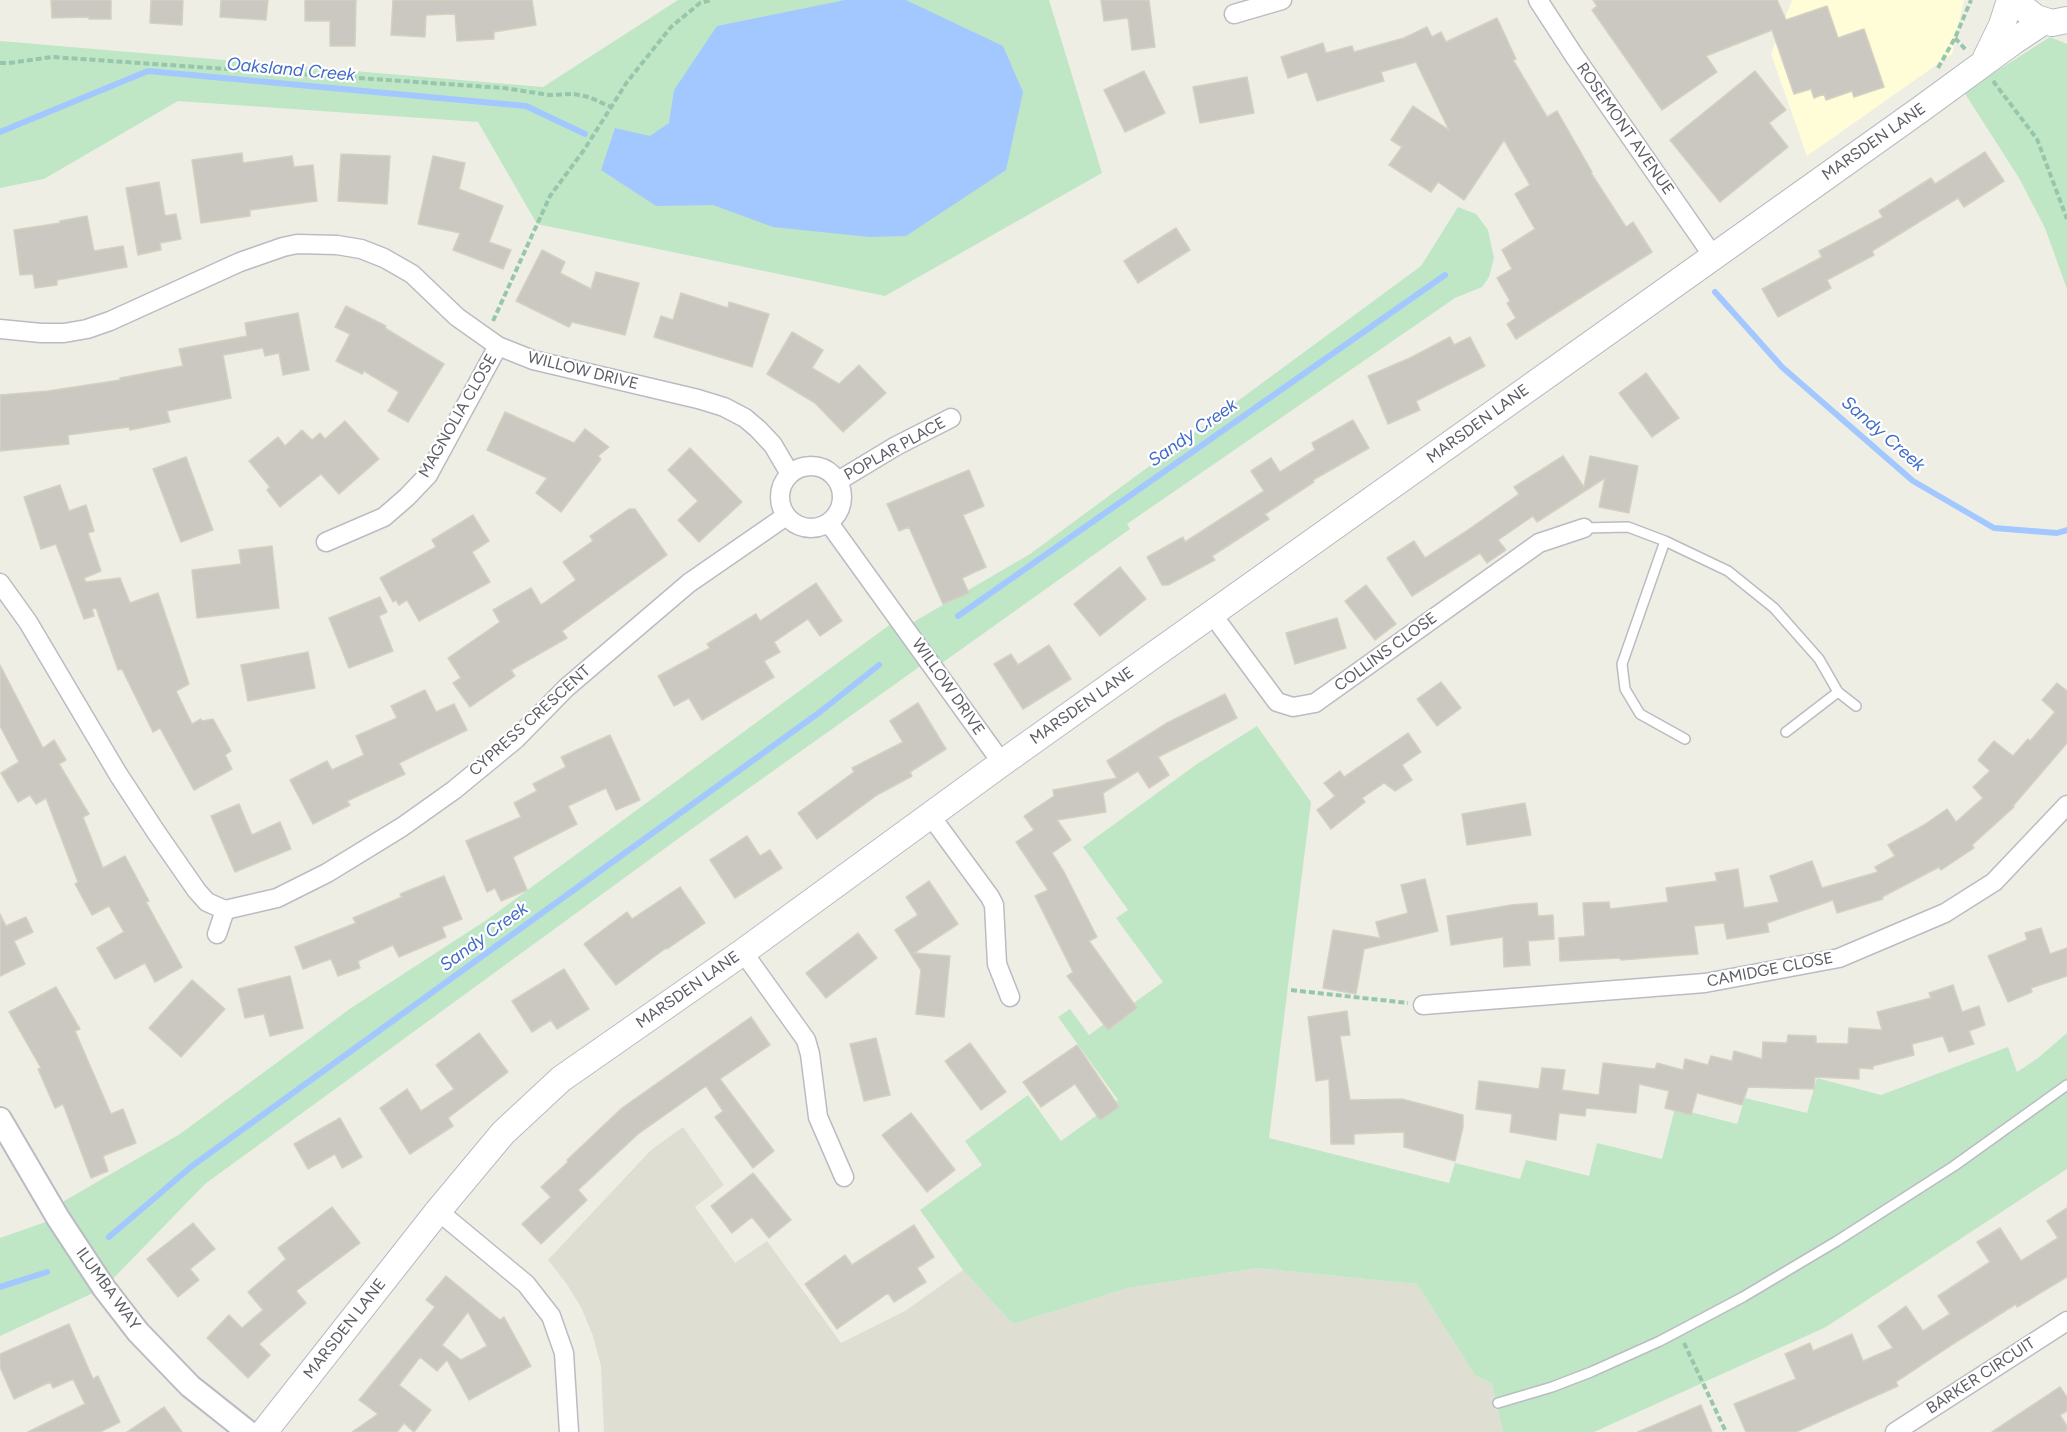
<!DOCTYPE html>
<html>
<head>
<meta charset="utf-8">
<style>
	body { margin:0 }
	canvas { display:block; background:#efeee4 }
</style>
</head>
<body>
<canvas width="2067" height="1432"></canvas>
<script>
const c = document.querySelector('canvas').getContext('2d');
c.lineJoin = 'round';
function paint(path, color) {
  c.fillStyle = color;
  c.fill(path, 'evenodd');
}
function poly(rows) {
  const path = new Path2D();
  for (const r of rows) {
    if (r.length === 3) {
      path.moveTo(r[0] + r[2], r[1]);
      path.arc(r[0], r[1], r[2], 0, 2 * Math.PI);
      continue;
    }
    path.moveTo(r[0], r[1]);
    for (let i = 2; i < r.length; i += 2) path.lineTo(r[i], r[i + 1]);
  }
  return path;
}
function stroke(path, color, width, dash) {
  c.strokeStyle = color;
  c.lineWidth = width;
  c.lineCap = dash ? 'butt' : 'round';
  c.setLineDash(dash || []);
  c.stroke(path);
}
function drawText(font, color, halo, rows, align = 'center') {
  c.font = font + ' Figtree,sans-serif';
  c.lineWidth = 4.5;
  c.setLineDash([]);
  c.textBaseline = 'middle';
  c.strokeStyle = halo;
  c.fillStyle = color;
  for (const [text, x, y, turn = 0] of rows) {
    c.save();
    c.translate(x, y);
    c.rotate((+turn || 0) * Math.PI / 180);
    c.textAlign = isNaN(turn) ? turn : align;
    if (halo) c.strokeText(text, 0, 0);
    c.fillText(text, 0, 0);
    c.restore();
  }
}
paint(poly([
	[1792,0,1964,0,1952,54,1807,156,1771,54]
]), '#fffcd8');
paint(poly([
	[683,1127,724,1185,695,1207,735,1263,767,1241,841,1343,905,1311,963,1270,1013,1324,1128,1288,1258,1268,1417,1284,1475,1375,1492,1384,1503,1432,604,1432,601,1366,593,1336,581,1307,566,1283,548,1260,651,1150]
]), '#dfded2');
paint(poly([
	[678,0,1049,0,1102,173,885,296,537,224,478,122,178,101,44,179,0,188,0,41,543,87],
	[2050,37,2067,44,2067,289,2045,228,2019,178,1964,92],
	[1458,207,1476,214,1488,230,1494,258,1489,277,1482,287,1455,298,1127,524,1130,529,935,668,929,660,686,833,205,1184,104,1288,0,1336,0,1238,57,1218,52,1208,180,1134,351,1008,488,919,899,618,905,627,1030,554,1421,266],
	[1257,726,1311,802,1269,1138,1449,1183,1455,1163,1520,1179,1526,1160,1589,1176,1597,1143,1662,1159,1675,1108,1737,1124,1745,1098,1807,1113,1817,1078,1881,1095,2008,1047,2017,1072,2038,1058,2067,1033,2067,1169,1826,1327,1594,1432,1503,1432,1492,1384,1475,1375,1417,1284,1258,1268,1128,1288,1013,1324,963,1270,920,1210,982,1165,965,1141,1028,1095,1061,1141,1118,1100,1058,1017,1070,1009,1089,1035,1163,982,1116,918,1128,910,1083,847,1197,764]
]), '#bfe7c6');
paint(poly([
	[845,0,906,0,1003,46,1023,92,1006,170,906,236,869,237,773,227,713,205,656,206,601,170,615,128,650,136,669,123,674,90,717,26]
]), '#a3c8ff');
stroke(poly([
	[0,132,148,71,526,106,585,134],
	[1715,292,1782,367,1913,481,1994,528,2057,533,2067,530],
	[958,616,1445,275],
	[109,1237,192,1166,820,712,879,665],
	[0,1287,47,1272]
]), '#a3c8ff', 6);
const building = poly([
	[51,0,111,0,111,19,89,19,89,17,52,18,51,0],
	[151,0,183,0,182,25,150,23,151,0],
	[221,0,268,0,266,20,220,17,221,0],
	[305,0,356,0,355,46,330,46,330,21,305,21,305,0],
	[393,0,532,0,536,25,494,32,494,39,457,41,455,14,426,15,425,37,391,35,393,0],
	[1101,0,1149,0,1155,47,1132,50,1128,18,1104,21,1101,0],
	[1593,0,1777,0,1786,20,1827,6,1838,38,1864,29,1884,87,1854,97,1852,91,1826,100,1824,94,1814,98,1811,89,1794,94,1772,30,1706,56,1717,72,1662,110,1592,10,1597,6,1593,0],
	[1497,18,1516,59,1513,60,1547,117,1557,111,1592,172,1591,173,1626,227,1633,222,1652,252,1516,339,1507,324,1516,318,1507,303,1510,301,1497,278,1512,269,1502,250,1535,229,1515,194,1530,185,1504,140,1464,200,1438,182,1431,192,1389,165,1402,147,1391,140,1413,106,1449,130,1416,62,1381,72,1384,81,1317,101,1307,72,1288,78,1281,57,1323,43,1326,53,1352,46,1354,52,1404,38,1427,27,1432,37,1441,32,1446,42,1497,18],
	[1144,71,1165,113,1125,132,1104,90,1144,71],
	[1755,71,1786,110,1769,123,1788,147,1720,202,1670,140,1755,71],
	[1247,77,1254,113,1200,123,1193,87,1247,77],
	[1985,152,2004,181,1964,207,1958,198,1872,251,1874,255,1827,280,1831,288,1778,317,1762,289,1822,257,1819,251,1883,217,1879,211,1931,178,1935,184,1985,152],
	[242,153,243,163,292,156,294,167,313,165,317,201,250,210,250,216,201,223,192,160,242,153],
	[341,154,390,156,387,204,338,201,341,154],
	[433,156,465,163,459,189,503,206,489,242,511,250,503,269,453,250,460,233,418,224,433,156],
	[159,182,165,216,176,214,181,239,160,243,161,250,138,255,126,188,159,182],
	[87,216,94,251,123,246,127,267,57,280,57,285,35,288,33,274,20,275,14,230,60,223,60,221,87,216],
	[1176,228,1190,250,1138,283,1124,261,1176,228],
	[542,250,565,262,560,273,591,289,596,272,639,283,625,335,572,322,569,327,516,301,542,250],
	[681,293,728,308,729,302,769,314,752,367,654,337,661,316,673,320,681,293],
	[346,306,386,326,385,328,444,364,408,422,388,411,399,392,364,371,362,374,336,361,350,334,335,327,346,306],
	[298,313,309,370,283,375,279,353,265,356,263,348,223,355,231,398,167,411,170,422,130,430,129,427,68,435,69,444,0,451,0,395,48,391,120,380,120,378,183,366,179,349,247,336,245,323,298,313],
	[792,332,823,350,812,368,839,384,859,365,886,393,843,432,815,403,767,374,792,332],
	[1450,337,1454,345,1470,337,1485,366,1416,401,1420,410,1388,424,1368,376,1410,358,1450,337],
	[1646,373,1679,418,1652,437,1619,393,1646,373],
	[505,412,574,443,585,429,609,447,598,456,601,459,561,512,536,493,547,478,487,450,505,412],
	[1353,420,1369,448,1313,480,1314,482,1265,514,1269,519,1212,556,1215,560,1168,585,1162,585,1147,557,1183,537,1185,542,1264,491,1251,471,1271,458,1280,472,1315,450,1312,443,1353,420],
	[345,421,379,459,339,494,321,474,280,507,267,490,270,487,249,461,278,437,285,446,302,430,312,440,320,433,325,439,345,421],
	[690,448,742,502,699,542,678,520,698,501,668,470,690,448],
	[1563,456,1584,487,1590,456,1638,466,1629,513,1599,507,1605,478,1537,522,1533,516,1498,540,1506,550,1487,563,1480,553,1412,596,1387,558,1414,541,1425,558,1465,532,1519,494,1514,487,1563,456],
	[186,457,213,530,181,542,153,469,186,457],
	[969,470,984,506,963,515,986,567,962,578,969,593,943,604,909,527,899,531,887,504,969,470],
	[60,485,69,511,86,505,94,531,88,533,101,571,84,578,86,582,120,578,130,603,158,593,189,684,176,691,192,724,201,719,202,721,213,719,231,751,225,755,232,769,194,790,160,728,153,732,122,669,118,670,96,608,92,609,94,616,84,619,56,544,41,549,24,497,60,485],
	[629,509,635,509,667,555,562,631,567,638,511,670,515,676,470,707,453,683,461,678,448,658,500,622,493,610,531,588,541,605,576,580,563,562,593,541,590,536,629,509],
	[473,515,489,541,472,552,490,582,419,621,407,600,399,605,396,600,393,602,380,578,436,547,432,540,473,515],
	[272,546,279,608,197,618,192,570,241,564,239,550,272,546],
	[1120,567,1146,599,1100,636,1074,604,1120,567],
	[816,583,842,621,820,636,808,619,774,642,780,652,764,661,774,677,702,720,689,698,674,706,658,676,710,648,707,644,756,614,760,621,816,583],
	[1366,585,1396,624,1375,640,1345,601,1366,585],
	[380,597,387,612,379,616,393,651,349,668,329,618,380,597],
	[1337,618,1346,648,1295,664,1286,633,1337,618],
	[1049,645,1071,679,1023,709,994,664,1011,654,1018,665,1049,645],
	[308,652,315,688,248,701,241,665,308,652],
	[0,665,43,748,54,740,66,760,59,764,89,814,83,817,103,868,125,856,149,901,146,902,182,967,155,982,145,963,115,979,97,948,124,932,109,906,92,915,75,884,78,882,46,798,36,804,30,795,18,802,1,773,19,762,0,726,0,665],
	[1441,682,1461,708,1437,726,1417,699,1441,682],
	[2057,683,2067,691,2067,743,2013,806,2014,807,1972,845,1974,848,1941,870,1939,867,1882,897,1883,899,1837,913,1833,900,1767,923,1769,932,1727,939,1724,923,1694,926,1698,954,1621,960,1620,958,1560,961,1559,938,1585,936,1583,903,1609,902,1610,909,1668,902,1666,888,1717,881,1715,873,1738,869,1744,908,1779,902,1770,876,1812,861,1822,888,1878,872,1875,867,1895,856,1888,845,1924,825,1947,809,1956,822,1983,798,1973,787,1990,771,1978,760,1994,741,2013,756,2028,739,2030,741,2055,712,2042,700,2057,683],
	[425,690,436,712,454,704,467,730,399,763,405,774,347,801,350,805,313,824,290,780,327,761,332,770,364,755,356,736,397,718,391,706,425,690],
	[1225,694,1237,718,1158,757,1169,775,1149,788,1138,771,1103,793,1106,812,1057,820,1071,840,1052,853,1064,872,1097,937,1089,941,1137,1008,1108,1030,1067,976,1073,972,1035,896,1048,890,1016,842,1034,830,1024,816,1054,796,1053,790,1117,778,1107,761,1167,723,1225,694],
	[918,703,946,749,910,772,912,776,877,795,817,839,798,813,854,772,852,768,903,742,890,721,918,703],
	[1408,733,1421,752,1402,765,1412,780,1395,791,1384,783,1362,798,1365,802,1331,829,1317,810,1335,796,1324,783,1340,771,1344,777,1408,733],
	[610,735,640,800,616,810,606,788,568,806,577,824,513,857,527,890,501,901,495,888,487,892,466,841,521,817,514,803,537,791,533,784,566,767,561,757,610,735],
	[1525,803,1531,835,1467,845,1462,814,1525,803],
	[239,804,252,835,280,822,291,849,235,872,211,816,239,804],
	[747,836,760,856,770,850,782,868,735,898,710,860,747,836],
	[444,876,462,919,442,927,446,937,399,957,393,945,358,961,360,968,338,976,331,959,303,969,295,947,356,923,353,918,402,897,400,894,444,876],
	[1425,879,1438,931,1364,949,1356,994,1323,988,1333,930,1380,938,1376,922,1408,913,1401,885,1425,879],
	[929,881,958,924,914,953,950,956,944,1017,916,1014,921,970,895,930,918,915,906,897,929,881],
	[680,887,705,923,667,949,666,948,616,985,584,944,627,912,632,919,680,887],
	[1537,903,1538,916,1553,915,1554,939,1528,941,1530,965,1504,967,1503,937,1451,945,1447,916,1511,905,1537,903],
	[0,914,6,926,26,917,33,932,14,941,25,964,0,976,0,914],
	[2041,928,2050,954,2067,948,2067,976,2031,988,2032,992,2008,1002,1988,956,2027,940,2025,933,2041,928],
	[858,933,877,958,826,998,806,973,858,933],
	[564,969,589,1009,557,1029,551,1020,532,1032,512,1001,564,969],
	[290,976,303,1028,270,1036,264,1014,245,1018,238,989,290,976],
	[192,980,225,1009,181,1057,149,1028,192,980],
	[1953,985,1962,1012,1979,1006,1985,1025,1969,1031,1974,1044,1949,1052,1943,1036,1912,1044,1914,1055,1873,1066,1873,1069,1859,1068,1859,1079,1815,1077,1814,1089,1748,1087,1742,1105,1697,1093,1691,1115,1665,1108,1669,1091,1639,1084,1636,1113,1586,1108,1585,1116,1559,1113,1556,1140,1510,1132,1512,1114,1476,1109,1479,1081,1539,1089,1542,1068,1565,1070,1562,1090,1599,1095,1603,1063,1655,1069,1657,1063,1683,1070,1685,1059,1708,1065,1711,1056,1732,1061,1734,1051,1762,1059,1763,1042,1787,1043,1788,1035,1816,1036,1816,1043,1848,1044,1849,1028,1882,1030,1877,1012,1931,998,1929,993,1953,985],
	[56,987,80,1029,75,1031,111,1114,123,1109,136,1143,103,1156,108,1171,91,1178,63,1104,55,1108,38,1069,41,1068,9,1012,56,987],
	[1347,1011,1350,1035,1340,1036,1350,1100,1402,1099,1463,1115,1463,1127,1455,1161,1404,1147,1404,1132,1354,1134,1354,1144,1331,1144,1329,1079,1316,1081,1308,1017,1347,1011],
	[751,1017,770,1045,720,1079,774,1151,753,1168,715,1117,723,1111,706,1086,638,1134,578,1190,587,1200,541,1244,522,1224,551,1197,541,1187,568,1162,567,1160,622,1108,751,1017],
	[479,1033,508,1072,448,1118,453,1126,410,1154,380,1108,407,1089,421,1111,454,1089,436,1065,479,1033],
	[876,1038,890,1095,864,1101,850,1044,876,1038],
	[970,1043,1006,1092,981,1110,945,1061,970,1043],
	[1077,1045,1119,1107,1100,1120,1075,1084,1041,1107,1023,1082,1077,1045],
	[911,1113,955,1170,927,1192,882,1135,911,1113],
	[340,1118,362,1157,342,1168,335,1154,308,1169,294,1144,340,1118],
	[753,1173,791,1220,769,1238,752,1217,732,1233,711,1206,753,1173],
	[332,1207,360,1243,296,1291,306,1303,259,1344,270,1355,248,1378,207,1338,229,1315,242,1328,263,1310,248,1292,286,1259,278,1248,332,1207],
	[2067,1208,2067,1277,2017,1307,2016,1304,1953,1344,1896,1382,1898,1386,1796,1432,1746,1432,1734,1404,1796,1379,1785,1354,1810,1343,1813,1351,1852,1334,1863,1361,1893,1348,1878,1326,1906,1306,1923,1331,1950,1314,1938,1296,1990,1262,1977,1242,2000,1228,2021,1261,2058,1238,2047,1221,2067,1208],
	[193,1223,215,1249,190,1269,199,1280,178,1297,147,1259,193,1223],
	[914,1225,934,1257,917,1268,926,1282,894,1302,888,1293,837,1329,805,1284,845,1255,852,1265,914,1225],
	[446,1276,500,1320,504,1317,531,1366,469,1400,447,1360,437,1371,420,1357,399,1385,431,1410,414,1432,404,1423,397,1432,352,1432,378,1414,359,1400,435,1307,426,1300,446,1276],
	[468,1312,487,1346,461,1360,442,1345,468,1312],
	[69,1324,93,1379,98,1376,120,1422,100,1432,28,1432,85,1404,73,1379,53,1388,50,1382,14,1399,0,1367,0,1354,69,1324],
	[2060,1387,2067,1397,2067,1411,2060,1415,2067,1426,2067,1432,1992,1432,2060,1387],
	[1701,1405,1712,1432,1638,1432,1701,1405],
	[164,1407,182,1432,127,1432,164,1407]
]);
paint(building, '#cac8c1');
stroke(building, '#d4d1c2', 1.5);
const service = poly([
	[1584,528,1628,527,1665,541,1728,571,1774,608,1819,659,1838,692,1856,706],
	[1665,541,1622,664,1625,689,1640,714,1685,739],
	[1786,732,1838,692],
	[1498,1403,1552,1387,1591,1372,1660,1341,1743,1297,1837,1241,1954,1166,2067,1085]
]);
const minor = poly([
	[1538,0,1575,57,1713,256],
	[1234,14,1282,0],
	[0,329,41,333,64,333,87,329,110,321,240,262,283,247,297,244,337,245,361,249,384,258,412,274,457,317,498,346,533,360,698,399,724,407,745,418,758,429,773,445,790,474],
	[811,497,31],
	[838,481,896,446,951,418],
	[829,523,1002,763],
	[326,542,384,517,407,497,428,475,498,346],
	[0,583,28,622,118,774,156,832,197,891,207,902,225,910,277,898,327,873,402,827,454,790,516,739,566,688,689,583,786,516],
	[1212,614,1277,702,1293,707,1315,703,1539,543,1584,528],
	[930,815,990,897,994,905,997,964,1010,997],
	[217,934,225,910],
	[743,952,806,1040,810,1054,818,1117,844,1177],
	[1423,1005,1705,983,1839,958,1945,913,1994,882,2067,805],
	[438,1211,526,1284,551,1316,564,1353,569,1432],
	[1895,1432,2067,1321]
]);
const tertiary = poly([
	[0,1119,58,1218,104,1288,138,1332,190,1386,248,1432]
]);
const secondary = poly([
	[2018,0,2023,8,2036,18,2052,23,2067,20],
	[1986,58,2002,25,2010,0],
	[264,1432,438,1211,503,1133,561,1079,743,952,1002,763,1921,109,2014,41,2044,21]
]);
stroke(service, '#bbbcc3', 12);
stroke(minor, '#bbbcc3', 21);
stroke(tertiary, '#bbbcc3', 26);
stroke(secondary, '#b9bbc2', 28);
stroke(poly([
	[1955,38,1967,51],
	[0,63,9,63,52,57,504,88,549,95,574,94,589,97,611,107],
	[1938,68,1955,38,1971,0],
	[1993,81,2037,139,2067,219],
	[493,321,550,196,584,150,627,82,671,27,700,3,712,0],
	[1291,990,1408,1003],
	[1684,1343,1726,1432]
]), '#97c6ac', 4, [6, 3]);
stroke(service, '#fff', 9);
stroke(minor, '#fff', 18);
stroke(tertiary, '#fff', 22);
stroke(secondary, '#fff', 26);
drawText('16px', '#5c5e65', '#fff', [
	["ROSEMONT AVENUE",1625,129,55],
	["MARSDEN LANE",1874,142,-35],
	["WILLOW DRIVE",583,371,14],
	["MAGNOLIA CLOSE",458,416,-60],
	["MARSDEN LANE",1478,424,-36],
	["POPLAR PLACE",895,449,-29],
	["COLLINS CLOSE",1386,652,-36],
	["WILLOW DRIVE",948,687,55],
	["MARSDEN LANE",1082,706,-35],
	["CYPRESS CRESCENT",530,721,-42],
	["CAMIDGE CLOSE",1770,970,-11],
	["MARSDEN LANE",688,990,-35],
	["ILUMBA WAY",108,1289,54],
	["MARSDEN LANE",345,1329,-52],
	["BARKER CIRCUIT",1981,1376,-33]
]);
drawText('italic 18px', '#416cc7', '#fff', [
	["Oaksland Creek",291,70,5],
	["Sandy Creek",1193,433,-35],
	["Sandy Creek",1883,434,41],
	["Sandy Creek",484,937,-36]
]);
</script>
</body>
</html>
